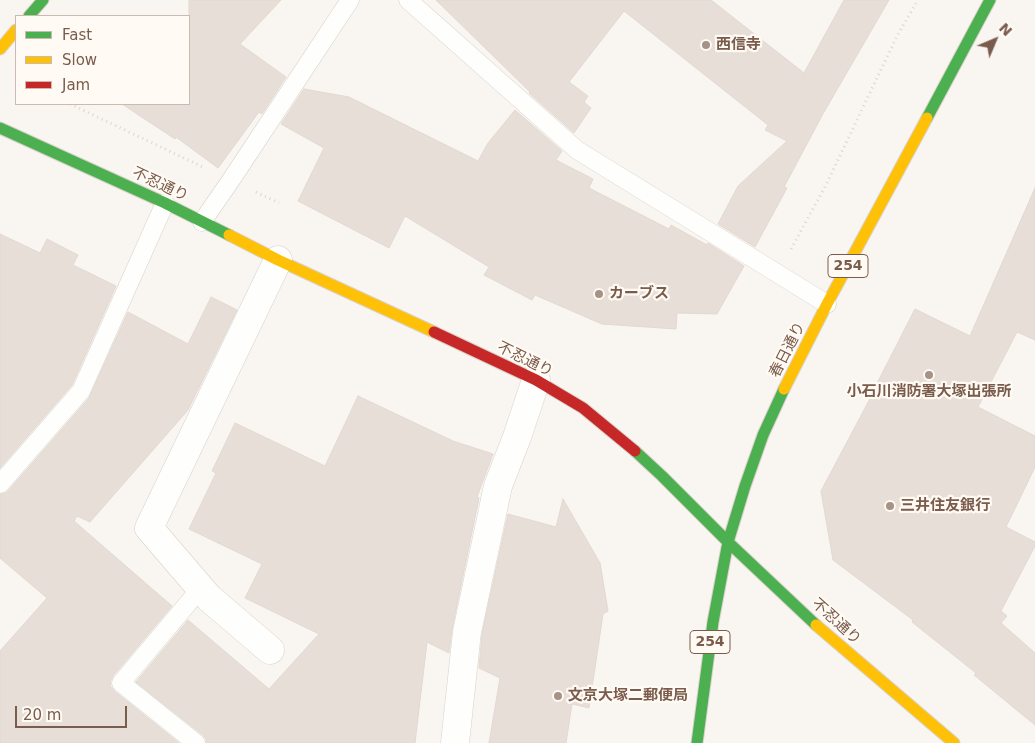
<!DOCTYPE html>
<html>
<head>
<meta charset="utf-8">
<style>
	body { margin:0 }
	#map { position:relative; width:1035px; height:743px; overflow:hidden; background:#f9f5f0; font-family:"DejaVu Sans",sans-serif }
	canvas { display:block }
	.legend { position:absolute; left:15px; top:15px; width:175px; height:90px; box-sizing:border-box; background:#fffaf3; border:1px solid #cabbb1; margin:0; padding:6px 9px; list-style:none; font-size:15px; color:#7a5c4d }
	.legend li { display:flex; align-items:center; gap:10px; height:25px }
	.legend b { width:25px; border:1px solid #cabbb1 }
	.north { position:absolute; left:970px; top:15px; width:50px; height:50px; -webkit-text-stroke:4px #fffaf3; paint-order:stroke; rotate:45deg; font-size:14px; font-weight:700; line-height:20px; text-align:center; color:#7a5c4d }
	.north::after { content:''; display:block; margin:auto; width:18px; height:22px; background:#7a5c4d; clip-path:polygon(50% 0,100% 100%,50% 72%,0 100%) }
	.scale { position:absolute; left:15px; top:706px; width:112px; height:22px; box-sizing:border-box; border:2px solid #7a5c4d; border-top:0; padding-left:6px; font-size:15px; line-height:18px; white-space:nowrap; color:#7a5c4d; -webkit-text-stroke:4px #fffaf3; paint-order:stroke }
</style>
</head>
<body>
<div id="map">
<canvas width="1035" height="743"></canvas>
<ul class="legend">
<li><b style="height:6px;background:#4caf50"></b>Fast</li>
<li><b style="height:6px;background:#ffc107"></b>Slow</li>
<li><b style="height:6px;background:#c62828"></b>Jam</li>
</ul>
<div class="north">N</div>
<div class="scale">20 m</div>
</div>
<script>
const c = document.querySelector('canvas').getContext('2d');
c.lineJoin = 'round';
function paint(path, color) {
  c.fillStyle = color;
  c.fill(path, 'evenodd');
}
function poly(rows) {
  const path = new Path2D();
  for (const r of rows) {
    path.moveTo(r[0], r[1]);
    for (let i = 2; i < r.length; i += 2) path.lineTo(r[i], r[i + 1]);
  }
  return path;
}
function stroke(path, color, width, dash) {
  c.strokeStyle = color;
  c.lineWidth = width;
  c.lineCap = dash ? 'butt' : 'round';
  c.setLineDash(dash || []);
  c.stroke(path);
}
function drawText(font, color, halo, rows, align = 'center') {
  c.font = font + ' "DejaVu Sans","Noto Sans JP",sans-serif';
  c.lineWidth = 4.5;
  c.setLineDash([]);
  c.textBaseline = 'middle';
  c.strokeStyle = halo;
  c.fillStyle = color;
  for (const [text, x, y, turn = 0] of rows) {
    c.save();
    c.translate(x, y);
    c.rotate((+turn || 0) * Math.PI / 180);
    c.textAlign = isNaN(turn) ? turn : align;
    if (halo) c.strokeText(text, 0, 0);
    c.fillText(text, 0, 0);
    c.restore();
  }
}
const building = poly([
	[189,0,281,0,240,44,286,77,262,114,259,112,218,168,176,137,175,139,122,104,189,104,189,0],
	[436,0,711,0,804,73,844,0,889,0,824,112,784,187,787,188,755,247,718,224,738,186,787,141,765,130,768,125,624,11,569,82,588,96,584,102,591,108,574,133,529,93,530,92,436,0],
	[304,89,349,97,478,161,488,143,515,110,562,151,556,160,593,179,589,188,669,229,671,225,707,245,708,243,744,266,717,314,677,313,676,329,602,324,535,295,532,300,484,275,489,267,405,216,389,248,298,201,324,148,281,124,304,89],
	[1035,188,1035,340,1017,332,978,407,1035,436,1035,467,1006,527,1035,542,1035,546,1001,611,1007,616,1001,623,1035,653,1035,725,974,675,976,673,912,622,913,620,833,560,821,491,874,391,873,391,915,309,970,336,1035,188],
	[0,234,40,253,47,239,78,255,73,265,116,286,72,385,0,468,0,234],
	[211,297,237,310,188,410,90,522,77,516,74,521,172,606,113,676,110,682,111,687,114,691,179,743,0,743,0,651,47,598,0,558,0,494,4,494,8,491,89,398,128,312,188,344,211,297],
	[358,396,453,441,493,454,477,497,479,498,452,629,449,653,427,642,415,743,206,743,206,739,203,735,136,682,188,620,269,689,319,634,245,598,262,564,189,529,216,473,212,471,235,423,325,466,358,396],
	[563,499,600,563,608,611,603,614,589,708,572,704,566,743,489,743,500,678,479,668,482,634,508,514,556,527,563,499]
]);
paint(building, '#e6ded7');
stroke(building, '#e2d8d2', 1);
const lane = poly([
	[408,0,577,150,827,304],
	[202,222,231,180,350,0],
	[0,484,81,391,165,203],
	[196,743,121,683,200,589]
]);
const street = poly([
	[270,650,209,598,149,528,278,260],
	[455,743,467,632,498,486,517,437,536,380]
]);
const fast = poly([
	[29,16,43,0],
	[927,118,990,0],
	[0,128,165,203,229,235],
	[635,451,662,476,728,542,816,625],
	[697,743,713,622,728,542,745,486,763,435,784,389]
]);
const slow = poly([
	[0,49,16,30],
	[229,235,278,260,434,332],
	[784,389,827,304,927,118],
	[816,625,954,743]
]);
const jam = poly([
	[434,332,536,380,583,408,635,451]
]);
stroke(lane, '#d7d1cb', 19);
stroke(street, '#d7d1cb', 29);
stroke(fast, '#d9d2cb', 13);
stroke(slow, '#d9d2cb', 13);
stroke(jam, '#d9d2cb', 13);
stroke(poly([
	[70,104,205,168],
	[256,192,279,203],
	[791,249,826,185,897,36,918,0]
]), '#dcd5d0', 3, [1, 4]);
stroke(lane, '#fefefd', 18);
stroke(street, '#fefefd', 28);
stroke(fast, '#4caf50', 11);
stroke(slow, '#ffc107', 11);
stroke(jam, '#c62828', 11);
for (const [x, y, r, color] of [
	[706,45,5,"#a69286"],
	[599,294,5,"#a69286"],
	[929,375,5,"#a69286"],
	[890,506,5,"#a69286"],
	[558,696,5,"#a69286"]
]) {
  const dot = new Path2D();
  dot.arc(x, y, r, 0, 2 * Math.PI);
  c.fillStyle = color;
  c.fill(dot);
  stroke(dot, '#fffaf3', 2);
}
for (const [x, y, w] of [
	[848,266,40],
	[710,642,40]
]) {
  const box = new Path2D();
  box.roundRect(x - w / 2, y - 11.5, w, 23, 4);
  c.fillStyle = '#fffaf3';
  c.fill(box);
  stroke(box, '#7a5c4d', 1);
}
drawText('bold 14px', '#7a5c4d', null, [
	["254",848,266],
	["254",710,642]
]);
drawText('bold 15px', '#7a5c4d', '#fffaf3', [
	["西信寺",716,45],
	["カーブス",609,294],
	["小石川消防署大塚出張所",929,392,"center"],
	["三井住友銀行",900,506],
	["文京大塚二郵便局",568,696]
], 'left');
drawText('15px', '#7a5c4d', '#fffaf3', [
	["不忍通り",160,185,25],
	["春日通り",788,350,-63],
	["不忍通り",525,360,26],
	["不忍通り",836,622,42]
]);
</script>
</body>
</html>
